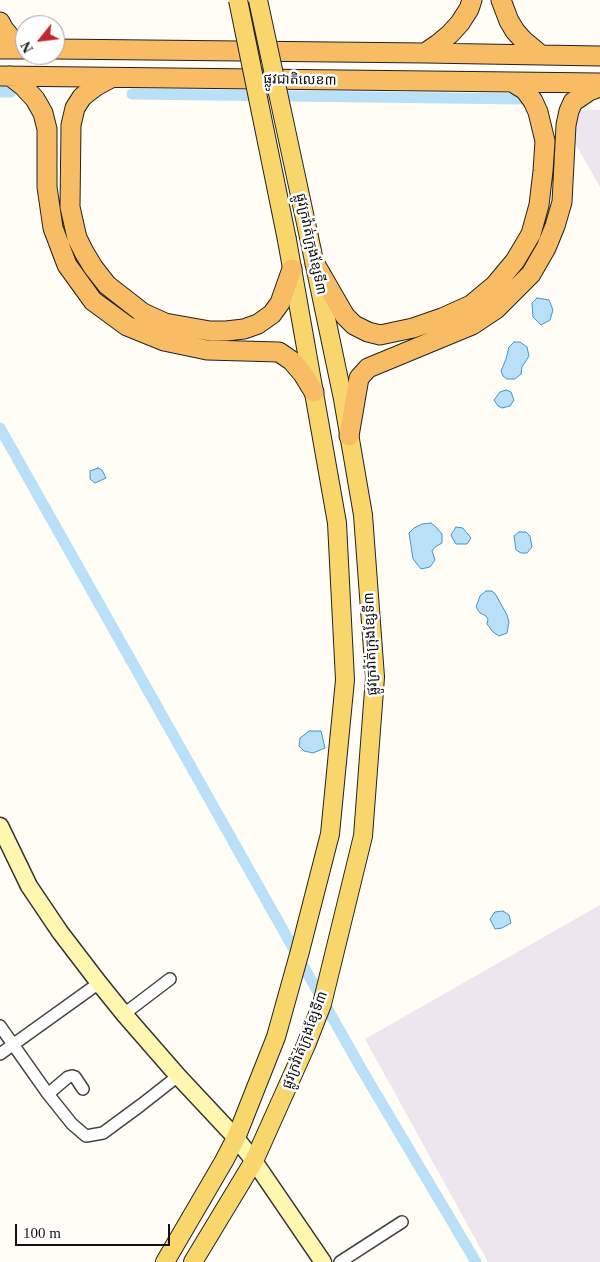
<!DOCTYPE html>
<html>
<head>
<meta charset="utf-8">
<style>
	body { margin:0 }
	#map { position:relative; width:600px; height:1262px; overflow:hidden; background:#fffdf5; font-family:Georgia,serif }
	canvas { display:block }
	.north { position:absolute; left:15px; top:15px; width:50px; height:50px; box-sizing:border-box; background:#fff; border:1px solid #a0a0a0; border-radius:50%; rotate:241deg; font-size:14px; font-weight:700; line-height:20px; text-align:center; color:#111 }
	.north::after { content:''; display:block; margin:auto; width:18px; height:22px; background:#c4262e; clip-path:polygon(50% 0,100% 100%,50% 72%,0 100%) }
	.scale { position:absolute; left:15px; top:1224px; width:155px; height:22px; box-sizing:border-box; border:2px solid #111; border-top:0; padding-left:6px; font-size:15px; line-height:18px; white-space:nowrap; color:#111; -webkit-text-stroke:4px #fff; paint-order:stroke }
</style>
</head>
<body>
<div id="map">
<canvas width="600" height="1262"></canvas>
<div class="north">N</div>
<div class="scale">100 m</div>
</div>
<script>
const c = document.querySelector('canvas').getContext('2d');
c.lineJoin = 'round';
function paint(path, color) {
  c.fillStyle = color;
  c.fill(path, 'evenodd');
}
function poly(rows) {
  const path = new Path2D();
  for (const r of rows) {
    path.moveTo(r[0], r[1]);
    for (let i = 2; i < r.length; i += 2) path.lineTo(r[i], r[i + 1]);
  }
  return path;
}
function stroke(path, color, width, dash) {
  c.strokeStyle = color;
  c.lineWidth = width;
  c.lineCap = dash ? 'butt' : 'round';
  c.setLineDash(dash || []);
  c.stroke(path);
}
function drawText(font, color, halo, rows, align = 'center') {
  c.font = font + ' Georgia,"Noto Sans Khmer",serif';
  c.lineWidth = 5;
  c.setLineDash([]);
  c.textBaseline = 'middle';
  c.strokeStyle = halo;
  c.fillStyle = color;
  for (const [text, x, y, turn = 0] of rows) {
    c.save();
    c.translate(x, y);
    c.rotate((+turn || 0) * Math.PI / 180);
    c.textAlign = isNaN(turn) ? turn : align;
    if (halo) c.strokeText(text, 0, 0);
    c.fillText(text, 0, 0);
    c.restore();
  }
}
paint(poly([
	[556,110,600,110,600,187],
	[600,905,600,1262,488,1262,365,1039]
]), '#eee6ef');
const water = poly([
	[537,298,549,300,553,310,550,320,541,325,533,317,532,303,537,298],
	[514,342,520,342,527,347,529,356,522,367,521,374,515,379,507,379,503,376,501,371,506,359,509,347,514,342],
	[506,390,511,392,514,400,510,406,502,408,498,406,494,400,500,392,506,390],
	[98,468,102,470,106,478,95,483,90,479,90,471,98,468],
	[431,523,436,527,442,534,442,543,435,547,432,551,435,560,430,567,421,569,413,559,409,533,414,528,422,524,431,523],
	[456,527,463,528,471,538,467,544,456,544,453,539,451,535,456,527],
	[519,532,526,532,530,536,532,547,527,553,521,553,516,550,514,536,519,532],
	[486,591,492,591,496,595,507,615,509,622,507,633,499,636,493,632,487,624,488,619,486,616,480,613,476,607,480,596,486,591],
	[309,731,321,731,325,748,313,753,304,751,299,746,300,738,309,731],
	[503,911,509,915,511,923,502,928,495,929,490,919,495,912,503,911]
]);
paint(water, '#b9e0f7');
stroke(water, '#3f96cf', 1);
stroke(poly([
	[0,92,11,92],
	[132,94,524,99],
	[0,428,362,1070,476,1262]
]), '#b9e0f7', 11);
const minor = poly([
	[124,1014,170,979],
	[0,1026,48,1094,72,1124,86,1136,103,1133,141,1105,178,1076],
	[0,1054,99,983],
	[48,1094,68,1077,72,1076,75,1077,83,1089],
	[340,1262,402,1222]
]);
const secondary = poly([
	[0,826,29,886,60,932,99,983,124,1014,178,1076,236,1138,254,1161,323,1262]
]);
const primary = poly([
	[165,1262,224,1161,236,1138,276,1037,300,951,330,834,345,680,337,523,287,240],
	[193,1262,254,1161,306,1045,322,1004,363,836,375,677,363,515,343,399,309,237]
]);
const trunk = poly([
	[501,0,509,21,515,31,523,40,541,55],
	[0,22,3,28,11,38,25,48],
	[0,49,25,49],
	[55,49,425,53,600,56],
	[425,53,438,44,450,34,460,23,469,9,472,0],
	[0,76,600,83],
	[10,76,23,86,35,99,43,113,47,129,47,187,53,228,67,265,93,301,127,326,164,341,207,350,279,352,292,361,303,374,314,392],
	[111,78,96,86,82,97,75,108,71,125,70,207,77,238,84,252,93,267,107,285,143,313,165,323,210,331,226,331,244,329,258,324,272,314,280,303,292,269],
	[315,264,345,316,354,325,368,332,380,335,413,328,442,318,471,305,495,285,515,261,531,234,539,205,543,171,545,141,538,112,533,101,525,90,512,82],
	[349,436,359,378,368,368,472,325,496,309,531,274,546,248,555,226,562,202,566,125,569,111,573,102,589,91,600,87]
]);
stroke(minor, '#444', 14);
stroke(secondary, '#333', 19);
stroke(primary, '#222', 20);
stroke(trunk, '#222', 21);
stroke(minor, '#fff', 11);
stroke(secondary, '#fff6b0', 16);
stroke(primary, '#f9d66b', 18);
stroke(trunk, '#f7bc64', 19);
const primaryBridge = poly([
	[238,0,287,240],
	[258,0,309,237]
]);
stroke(primaryBridge, '#222', 20, []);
stroke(primaryBridge, '#f9d66b', 18);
drawText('14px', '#111', '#fff', [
	["ផ្លូវជាតិលេខ៣",300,80,1],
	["ផ្លូវក្រវ៉ាត់ក្រុងខ្សែទី៣",311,244,78],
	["ផ្លូវក្រវ៉ាត់ក្រុងខ្សែទី៣",371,644,-92],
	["ផ្លូវក្រវ៉ាត់ក្រុងខ្សែទី៣",305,1040,-69]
]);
</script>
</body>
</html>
